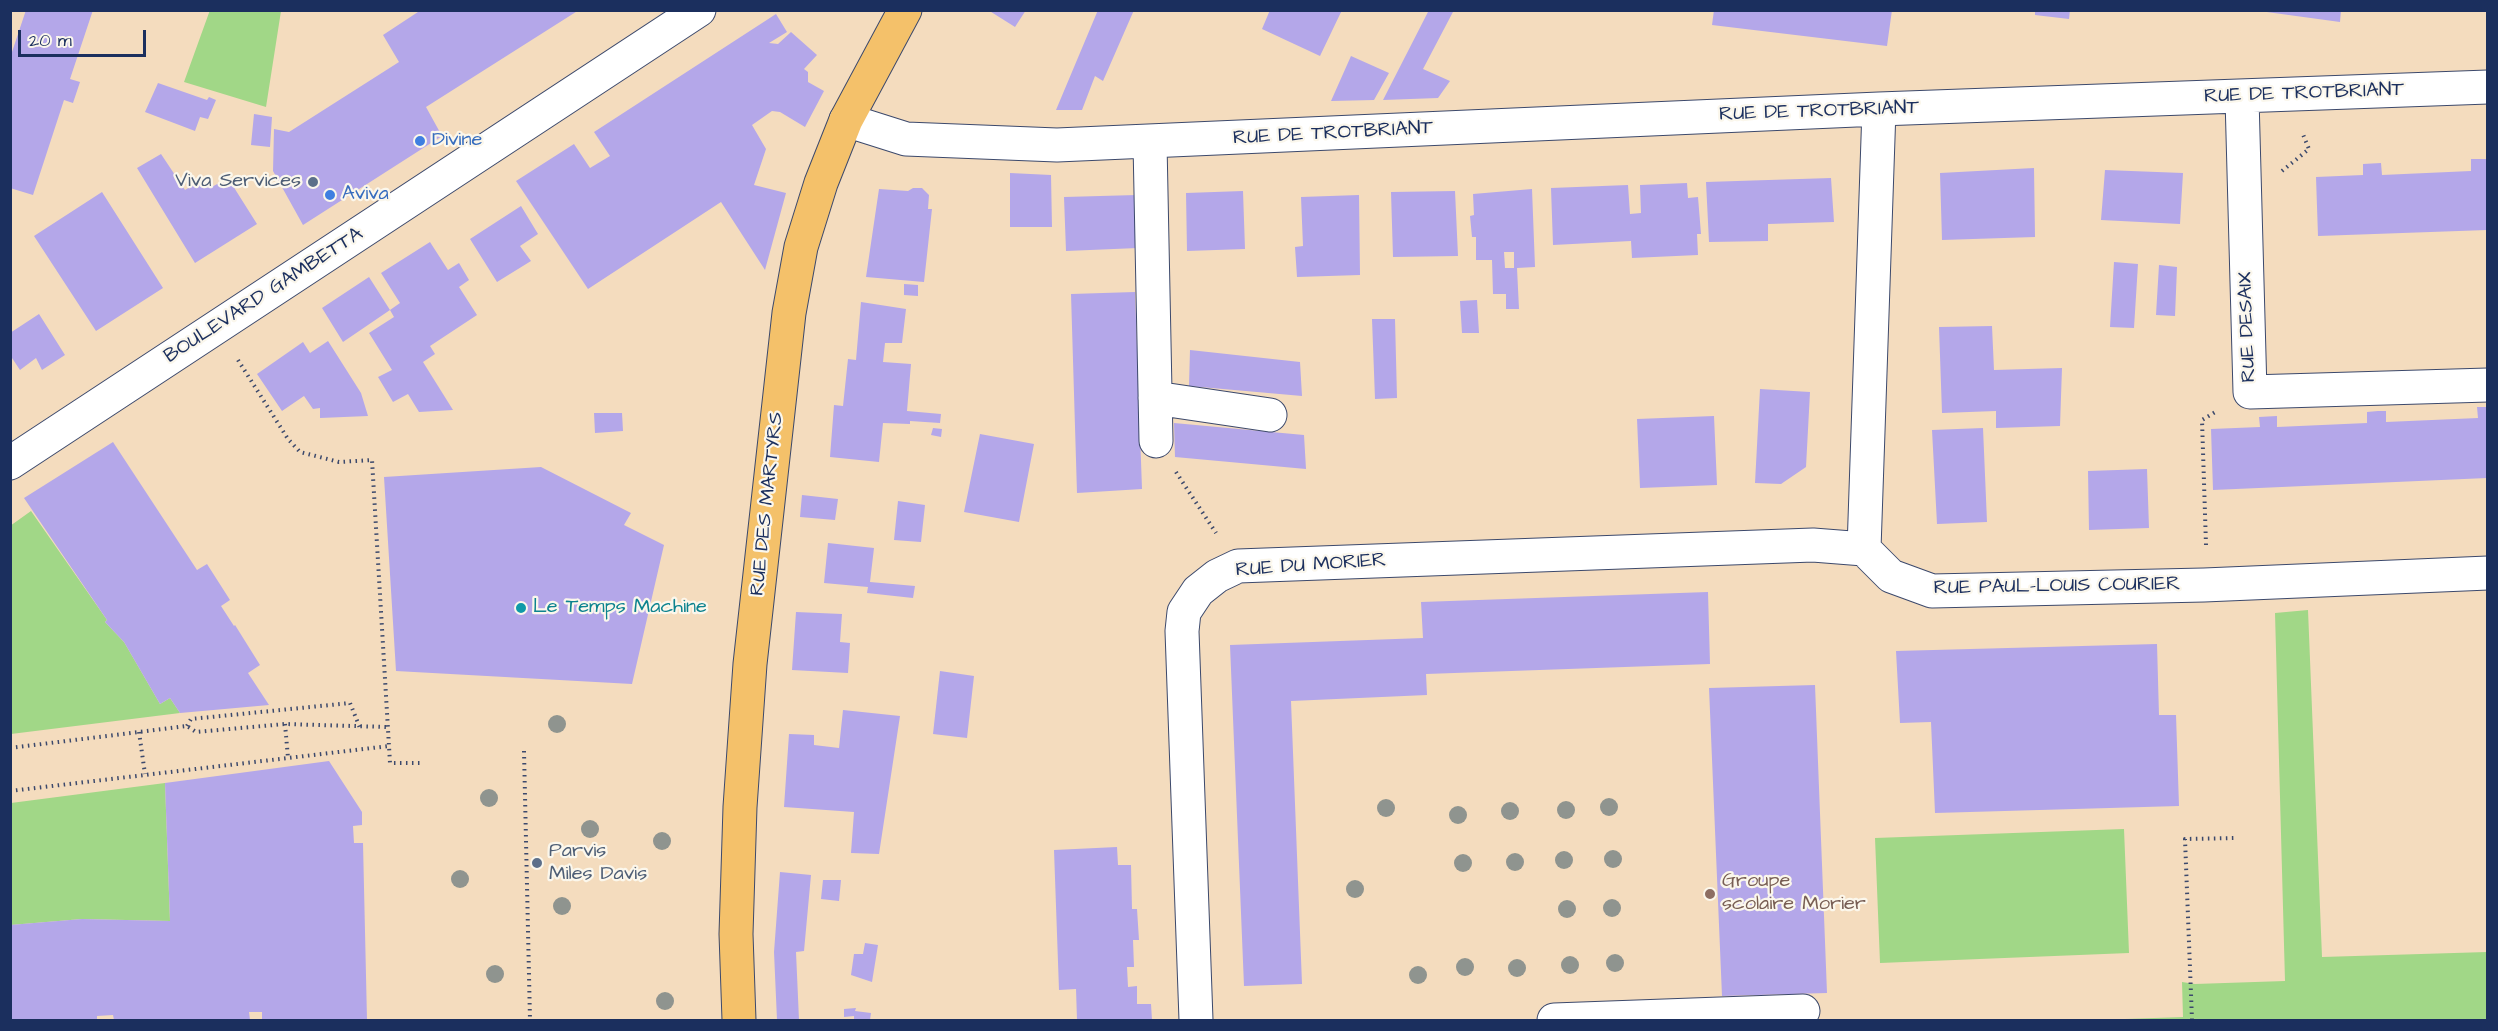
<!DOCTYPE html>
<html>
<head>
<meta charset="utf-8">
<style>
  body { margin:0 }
  #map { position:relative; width:2498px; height:1031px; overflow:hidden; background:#f4dcbe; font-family:"Architects Daughter",sans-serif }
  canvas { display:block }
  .frame { position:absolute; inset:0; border:12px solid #1b2f5e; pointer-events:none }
  .scale { position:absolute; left:18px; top:30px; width:128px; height:27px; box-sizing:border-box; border:3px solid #1b2f5e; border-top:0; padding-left:8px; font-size:18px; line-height:21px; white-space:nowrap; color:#1b2f5e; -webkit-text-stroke:4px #fbf7ec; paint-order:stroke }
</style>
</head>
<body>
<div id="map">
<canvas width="2498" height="1031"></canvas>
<div class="frame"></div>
<div class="scale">20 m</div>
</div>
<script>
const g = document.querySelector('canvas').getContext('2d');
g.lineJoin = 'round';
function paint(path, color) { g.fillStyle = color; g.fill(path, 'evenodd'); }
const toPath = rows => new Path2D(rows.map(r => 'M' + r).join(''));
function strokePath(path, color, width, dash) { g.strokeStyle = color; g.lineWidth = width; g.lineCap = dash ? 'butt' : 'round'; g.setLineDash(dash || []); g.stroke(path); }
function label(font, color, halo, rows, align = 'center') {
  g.font = font + ' "Architects Daughter",sans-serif'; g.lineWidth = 4.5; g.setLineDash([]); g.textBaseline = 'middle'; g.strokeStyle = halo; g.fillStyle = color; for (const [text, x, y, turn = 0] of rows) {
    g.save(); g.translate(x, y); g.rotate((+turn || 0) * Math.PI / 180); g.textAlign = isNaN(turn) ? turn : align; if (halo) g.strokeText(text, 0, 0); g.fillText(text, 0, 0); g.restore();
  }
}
paint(toPath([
  [210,10,281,11,266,107,184,82],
  [31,511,107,620,105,622,124,642,160,704,170,698,180,713,11,734,10,526],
  [2308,610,2322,957,2487,952,2487,1020,2096,1020,2183,1017,2182,982,2195,984,2285,981,2275,613],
  [165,783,170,921,82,919,11,925,11,803],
  [2124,829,2129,953,1880,963,1875,838]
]), '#a1d787');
paint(toPath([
  [26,10,93,10,70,79,80,82,73,103,64,100,33,195,10,188,10,58],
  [421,10,579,10,426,107,442,136,303,225,273,171,274,129,289,132,399,62,383,35],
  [988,10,1026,10,1015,27],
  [1098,10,1134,10,1103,81,1095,76,1082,110,1056,110],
  [1270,10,1342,10,1320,56,1262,29],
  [1429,10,1454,10,1423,69,1450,81,1438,98,1383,100],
  [1714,10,1892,10,1887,46,1712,25],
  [2035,10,2070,10,2069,19,2035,15],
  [2252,10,2341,10,2340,22],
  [776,14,787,32,769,43,778,44,791,32,817,55,804,69,808,72,808,82,824,91,805,127,780,112,772,111,752,125,766,149,754,185,786,193,765,270,721,202,588,289,516,181,574,144,590,168,610,156,594,132],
  [1351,56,1389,73,1374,100,1331,101],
  [158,83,207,100,209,97,216,100,208,119,200,117,195,131,145,112],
  [254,114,272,117,270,147,251,145],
  [161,154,185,190,205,178,210,188,228,178,257,224,195,263,137,168],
  [2471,159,2487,159,2487,230,2318,236,2316,177,2363,175,2363,164,2381,163,2382,175,2471,171],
  [2034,168,2035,237,1942,240,1940,173],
  [2105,170,2183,173,2180,224,2101,220],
  [1010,173,1051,175,1052,227,1010,227],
  [1831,178,1834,222,1768,224,1768,241,1709,242,1706,182],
  [1687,183,1688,198,1698,197,1701,234,1697,234,1698,255,1632,258,1631,241,1553,245,1551,188,1628,185,1630,214,1641,213,1640,185],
  [913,188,922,188,929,195,928,209,932,209,924,282,866,277,879,189,908,191],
  [1532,189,1535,267,1517,268,1519,309,1506,309,1506,294,1493,294,1492,260,1476,260,1476,237,1472,237,1470,216,1474,215,1473,194],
  [1504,252,1514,252,1514,268,1505,268],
  [1243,191,1245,249,1187,251,1186,193],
  [1455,191,1458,256,1393,257,1391,192],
  [102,192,163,288,96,331,34,236],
  [1137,195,1138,248,1066,251,1064,197],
  [1359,195,1360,275,1297,277,1295,247,1303,246,1301,197],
  [521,206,538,234,520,246,531,261,497,282,470,239],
  [430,242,448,270,459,263,469,280,459,287,477,315,430,346,435,354,423,362,453,410,419,412,408,394,393,402,378,377,392,370,369,333,394,317,390,310,400,303,381,273],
  [2114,262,2138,264,2134,328,2110,327],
  [2159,265,2177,267,2175,316,2156,315],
  [369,277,390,310,343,342,322,308],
  [904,284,918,285,918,296,904,295],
  [1135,292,1142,489,1077,493,1071,294],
  [1477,300,1479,333,1462,333,1460,301],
  [861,302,906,309,902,343,885,343,883,362,911,364,907,411,941,414,940,423,910,421,910,424,883,423,879,462,830,457,834,405,843,406,848,359,856,360],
  [39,314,65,355,42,370,36,358,20,370,10,355,10,333],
  [1372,319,1395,319,1397,398,1375,399],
  [1992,326,1994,370,2062,368,2060,426,1996,428,1996,411,1942,413,1939,327],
  [328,341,361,393,368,416,320,418,320,408,313,409,304,396,282,411,257,374,303,342,310,353],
  [1190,350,1300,362,1302,396,1189,386],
  [1760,389,1810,392,1806,467,1781,484,1755,483],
  [2477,407,2487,407,2487,478,2213,490,2211,429,2260,427,2259,417,2277,416,2277,427,2367,423,2367,412,2378,411,2386,411,2386,422,2478,418],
  [594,413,622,413,623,431,595,433],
  [1714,416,1717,485,1640,488,1637,419],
  [1174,423,1304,435,1306,469,1175,457],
  [933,428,942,429,941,437,931,435],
  [1983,428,1987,522,1937,524,1932,430],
  [980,434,1034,444,1019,522,964,512],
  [113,442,197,570,207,564,230,600,221,606,234,626,235,625,260,665,248,673,269,705,180,713,170,698,160,704,124,642,105,622,107,620,24,498],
  [541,467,631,513,624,525,664,545,632,684,396,671,384,477],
  [2147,469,2149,528,2089,530,2088,471],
  [802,495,838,499,835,520,800,517],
  [898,501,925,505,921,542,894,540],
  [828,543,874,548,870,582,915,586,913,598,867,593,868,587,824,583],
  [1708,592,1710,664,1426,674,1427,695,1291,701,1302,984,1244,986,1230,645,1423,638,1421,602],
  [796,612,842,614,840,642,850,643,848,673,792,670],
  [2157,644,2159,715,2176,715,2179,806,1935,813,1931,722,1900,723,1896,651],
  [940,671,974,676,967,738,933,734],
  [1815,685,1827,993,1722,996,1709,688],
  [843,710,900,716,879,854,851,853,854,812,784,807,789,734,814,735,814,745,839,748],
  [329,761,362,812,362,825,353,826,354,843,363,843,367,1020,262,1020,262,1012,249,1012,250,1020,114,1020,113,1015,97,1016,97,1020,10,1020,10,925,82,919,170,921,165,783],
  [1117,847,1118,865,1131,865,1132,909,1137,909,1139,940,1133,940,1134,967,1127,967,1128,987,1137,986,1137,1004,1151,1004,1152,1020,1077,1020,1076,989,1059,990,1054,850],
  [780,872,811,875,804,951,796,952,799,1020,777,1020,774,952],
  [823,880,841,880,839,901,821,899],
  [865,943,878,945,872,982,851,975,854,954,863,954],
  [856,1008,855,1011,871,1013,870,1020,854,1020,854,1016,844,1017,844,1009]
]), '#b4a7e9');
const minor = toPath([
  [2242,98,2250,392,2488,385],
  [1879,109,1864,549,1891,576,1932,591,2204,585,2488,573],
  [846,120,906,139,1057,145,1879,109,2488,87],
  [1150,143,1156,441],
  [1155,398,1270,415],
  [10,463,699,10],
  [1196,1020,1182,631,1184,612,1198,591,1217,576,1238,566,1813,545,1864,549],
  [1554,1020,1803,1011]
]);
const major = toPath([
  [739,1020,736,934,740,807,750,664,789,313,801,247,821,183,846,120,905,10]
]);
strokePath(minor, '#3c496c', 35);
strokePath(major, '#3c496c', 35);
strokePath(toPath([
  [2282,171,2309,149,2302,132],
  [238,360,288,439,300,452,339,462,372,460,390,763,423,763],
  [1176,472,1216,533],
  [2206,545,2202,420,2217,411],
  [285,724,288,758],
  [187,726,191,719,350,703,360,728],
  [139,732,145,774],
  [10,748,187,726,196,732,285,724,387,727],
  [524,751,530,1020],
  [10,791,389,746],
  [2192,1020,2185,839,2235,838]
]), '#3c496c', 4, [1.5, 4.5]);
strokePath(minor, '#fff', 33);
strokePath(major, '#f4c16a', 33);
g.fillStyle = '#8f948f';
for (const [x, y] of [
  [557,724],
  [489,798],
  [1609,807],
  [1386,808],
  [1566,810],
  [1510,811],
  [1458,815],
  [590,829],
  [662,841],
  [1613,859],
  [1564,860],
  [1515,862],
  [1463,863],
  [460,879],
  [1355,889],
  [562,906],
  [1612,908],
  [1567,909],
  [1615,963],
  [1570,965],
  [1465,967],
  [1517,968],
  [495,974],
  [1418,975],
  [665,1001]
]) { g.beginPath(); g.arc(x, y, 9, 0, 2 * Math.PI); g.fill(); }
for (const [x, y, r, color] of [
  [420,141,6,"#3f7fe0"],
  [313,182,6,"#5c6f8a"],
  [330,195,6,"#3f7fe0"],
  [521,608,6,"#0f9aa8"],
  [537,863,6,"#5c6f8a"],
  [1710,894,6,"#8d6e63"]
]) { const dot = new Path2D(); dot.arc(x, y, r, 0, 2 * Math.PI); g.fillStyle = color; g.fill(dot); strokePath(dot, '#fbf7ec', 2); }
label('20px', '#1b2f5e', '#fbf7ec', [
  ["RUE DE TROTBRIANT",2304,94,-2],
  ["RUE DE TROTBRIANT",1819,112,-2],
  ["RUE DE TROTBRIANT",1333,134,-3],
  ["BOULEVARD GAMBETTA",264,296,-33],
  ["RUE DESAIX",2248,327,-92],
  ["RUE DES MARTYRS",768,504,-84],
  ["RUE DU MORIER",1311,566,-4],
  ["RUE PAUL-LOUIS COURIER",2057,587,-1]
]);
label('20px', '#366cbe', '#fbf7ec', [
  ["Divine",432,141],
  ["Aviva",342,195]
], 'left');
label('20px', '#4e5e75', '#fbf7ec', [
  ["Viva Services",301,182],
  ["Parvis",549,852,"left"],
  ["Miles Davis",549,875,"left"]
], 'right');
label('20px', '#0d838f', '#fbf7ec', [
  ["Le Temps Machine",533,608]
], 'left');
label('20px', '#785e54', '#fbf7ec', [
  ["Groupe",1722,882],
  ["scolaire Morier",1722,905]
], 'left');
</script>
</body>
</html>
